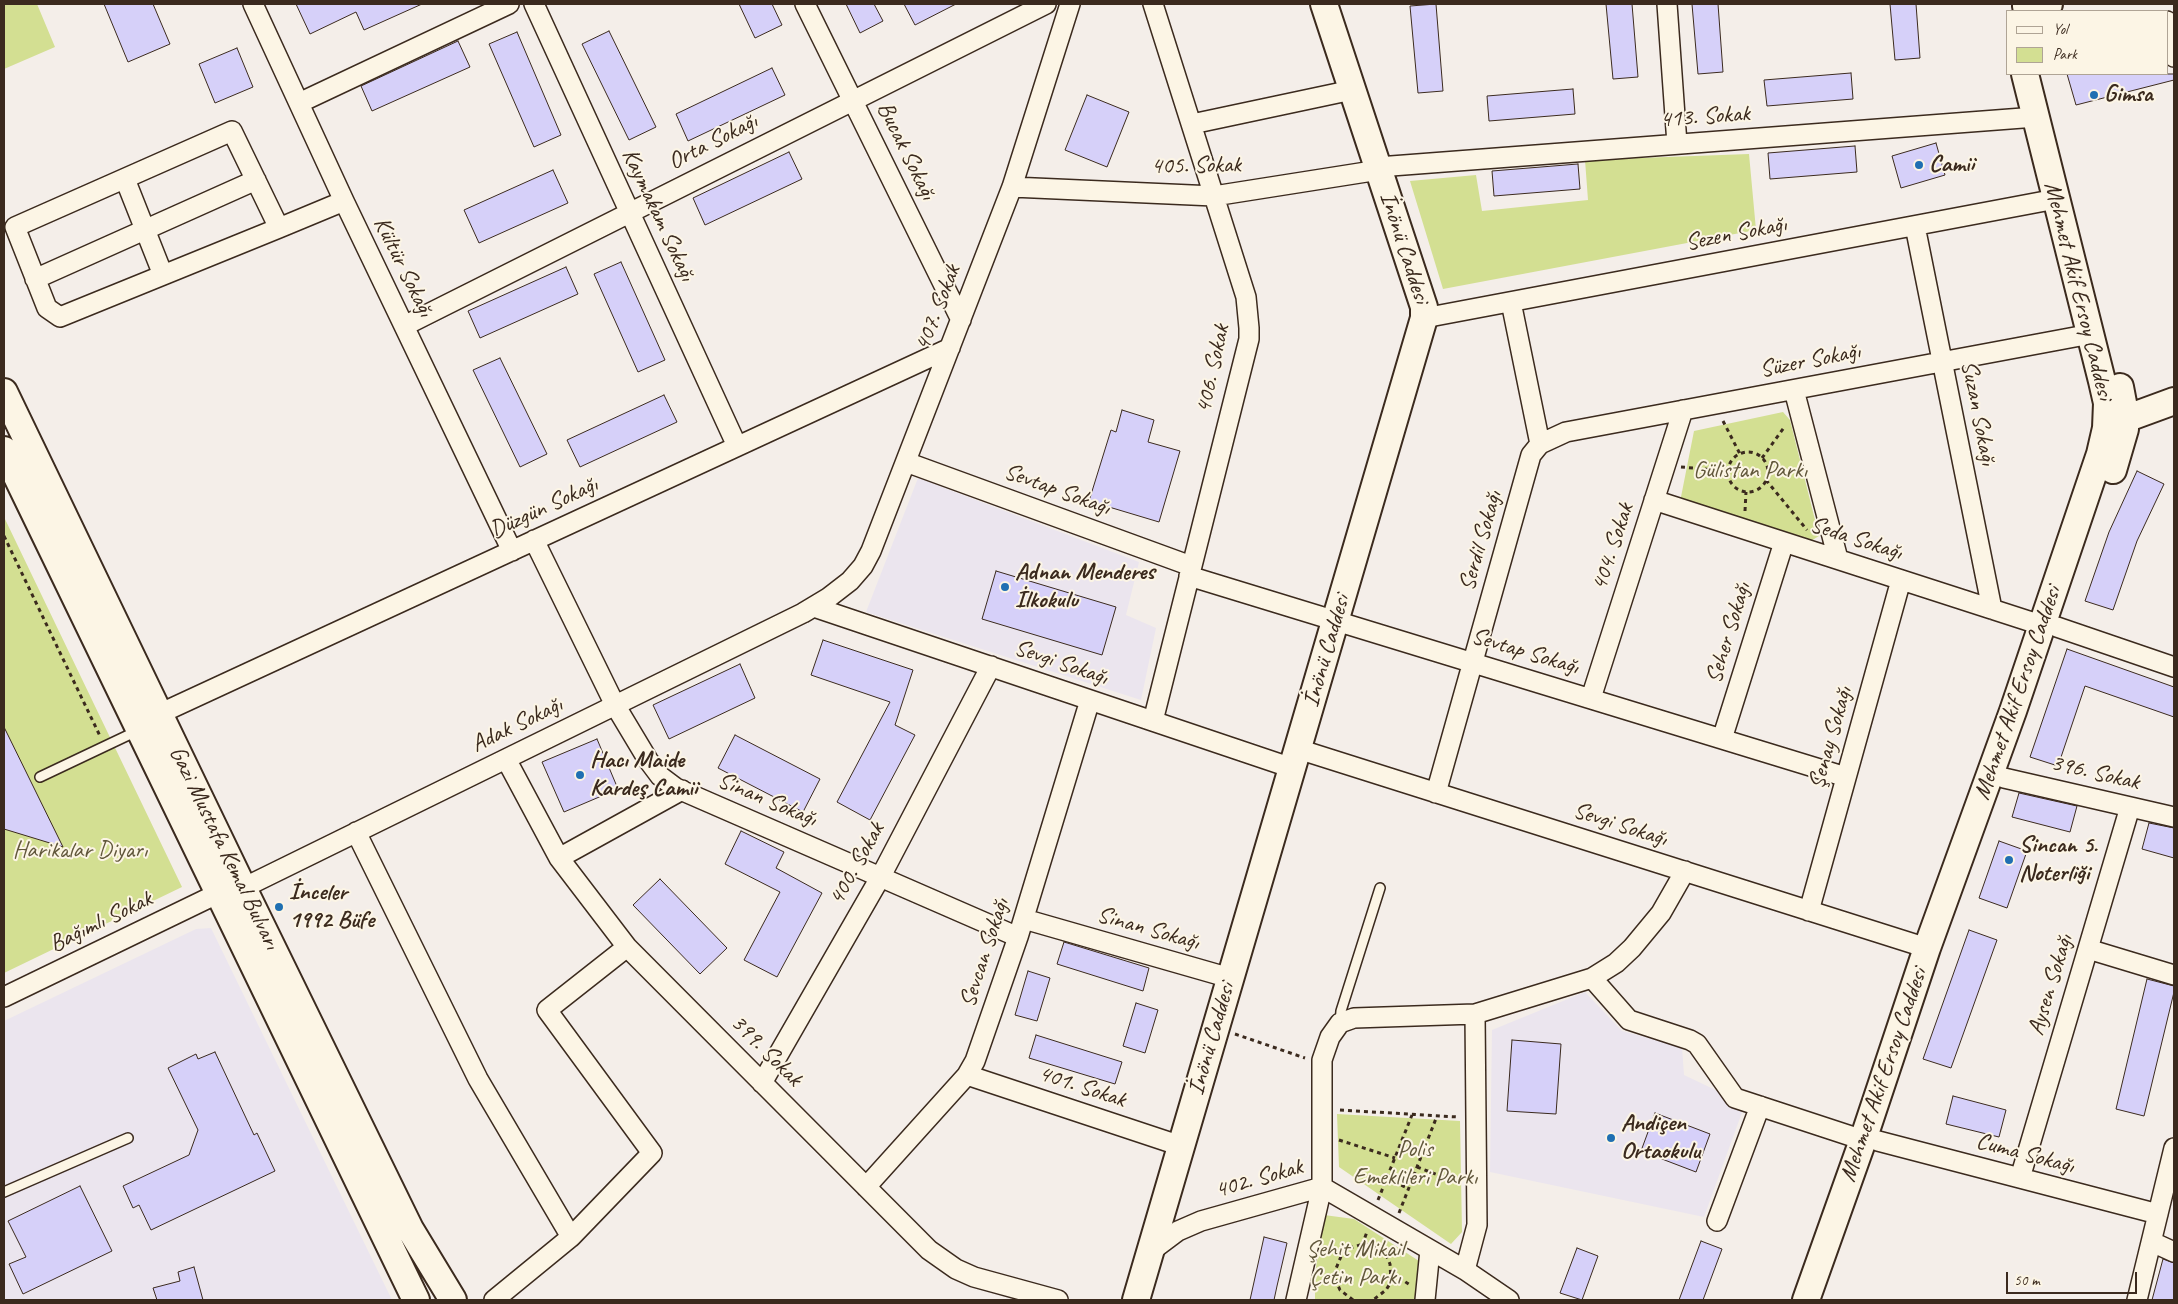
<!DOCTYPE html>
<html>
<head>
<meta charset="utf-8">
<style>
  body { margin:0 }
  #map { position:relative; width:2178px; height:1304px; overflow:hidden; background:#f4eee9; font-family:Caveat,sans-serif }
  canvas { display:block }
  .frame { position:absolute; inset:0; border:5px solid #3b2a1e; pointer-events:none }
  .legend { position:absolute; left:2006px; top:10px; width:162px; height:65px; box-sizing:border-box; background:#fcf5e5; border:1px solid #afa495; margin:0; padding:6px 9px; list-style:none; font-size:15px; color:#3b2a1e }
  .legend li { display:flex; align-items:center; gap:10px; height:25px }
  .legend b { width:25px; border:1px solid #afa495 }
  .scale { position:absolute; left:2006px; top:1272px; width:131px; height:22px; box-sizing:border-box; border:2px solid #3b2a1e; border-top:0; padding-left:6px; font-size:15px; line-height:18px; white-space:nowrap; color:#3b2a1e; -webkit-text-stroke:4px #fcf5e5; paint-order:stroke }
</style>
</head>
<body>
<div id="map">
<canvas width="2178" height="1304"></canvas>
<div class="frame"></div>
<ul class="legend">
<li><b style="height:6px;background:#fcf5e5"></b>Yol</li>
<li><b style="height:14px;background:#d3df92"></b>Park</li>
</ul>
<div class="scale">50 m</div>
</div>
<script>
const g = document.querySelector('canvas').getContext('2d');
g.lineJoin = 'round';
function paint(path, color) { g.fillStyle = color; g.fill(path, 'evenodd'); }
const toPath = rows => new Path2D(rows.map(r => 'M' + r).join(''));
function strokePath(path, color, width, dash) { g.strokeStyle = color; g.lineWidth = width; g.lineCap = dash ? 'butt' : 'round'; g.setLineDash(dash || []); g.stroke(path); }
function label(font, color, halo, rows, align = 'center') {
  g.font = font + ' Caveat,sans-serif'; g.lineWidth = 4; g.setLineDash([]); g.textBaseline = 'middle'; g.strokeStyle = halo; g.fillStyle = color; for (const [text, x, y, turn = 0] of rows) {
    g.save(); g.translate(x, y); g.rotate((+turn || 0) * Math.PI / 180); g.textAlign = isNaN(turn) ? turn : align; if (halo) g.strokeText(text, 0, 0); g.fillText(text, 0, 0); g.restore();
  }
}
paint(toPath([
  [918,478,1139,562,1126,615,1156,628,1141,700,866,612],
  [211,928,392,1300,4,1300,4,1021,196,929],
  [1585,992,1622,1031,1682,1047,1684,1075,1745,1104,1704,1217,1490,1172,1492,1030]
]), '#ebe5ee');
paint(toPath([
  [4,4,37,4,55,47,4,69],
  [1749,154,1756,230,1443,289,1410,181,1476,175,1482,211,1588,200,1585,160],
  [1783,412,1790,420,1819,536,1809,542,1680,502,1694,431],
  [4,517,182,887,4,973],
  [1337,1114,1460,1121,1462,1232,1451,1244,1339,1167],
  [1324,1215,1354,1219,1419,1261,1416,1300,1315,1300,1315,1274]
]), '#d3df92');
const building = toPath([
  [104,4,153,4,170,44,128,62,104,4],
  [296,4,422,4,364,30,356,12,310,34,296,4],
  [739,4,772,4,782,25,755,38,739,4],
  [846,4,874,4,883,21,860,33,846,4],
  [904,4,956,4,915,25,904,4],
  [1436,4,1443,91,1418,93,1410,6,1436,4],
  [1606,4,1632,4,1638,77,1613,79,1606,4],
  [1692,4,1718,4,1723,72,1698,74,1692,4],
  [1890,4,1916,4,1920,58,1895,60,1890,4],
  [609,31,656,127,629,140,582,44,609,31],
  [517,32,561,135,534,147,489,44,517,32],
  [458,41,470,67,372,111,361,86,458,41],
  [237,48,253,87,215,103,199,64,237,48],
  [772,68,785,95,688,141,676,114,772,68],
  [1851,73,1853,99,1767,106,1764,80,1851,73],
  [2067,74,2174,74,2174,80,2076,105,2067,74],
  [1573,89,1575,114,1489,121,1487,96,1573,89],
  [1087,95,1129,112,1107,167,1065,150,1087,95],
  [1936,143,1945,175,1901,188,1892,156,1936,143],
  [1855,146,1857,172,1770,179,1768,153,1855,146],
  [789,152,802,179,705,225,693,198,789,152],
  [1578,164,1580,189,1494,196,1492,171,1578,164],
  [553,170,568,203,479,243,464,210,553,170],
  [621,262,665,360,638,372,594,274,621,262],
  [566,267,578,294,480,338,468,311,566,267],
  [500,358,547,454,520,467,473,370,500,358],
  [664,395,677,422,580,467,567,440,664,395],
  [1122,410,1154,420,1148,442,1180,451,1159,522,1089,501,1111,430,1116,432,1122,410],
  [2137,471,2164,484,2137,541,2113,610,2085,601,2109,532,2137,471],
  [996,571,1116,607,1102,655,982,619,996,571],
  [823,640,913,670,895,725,915,735,870,820,837,802,890,702,811,675,823,640],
  [2067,649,2174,687,2174,717,2085,686,2058,766,2030,757,2067,649],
  [740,664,755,698,669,739,653,705,740,664],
  [4,727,63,847,4,829,4,727],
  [735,735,820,779,803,812,718,768,735,735],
  [597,739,618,789,564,812,542,762,597,739],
  [2019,793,2077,806,2070,832,2012,817,2019,793],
  [2149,823,2174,828,2174,858,2142,849,2149,823],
  [741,831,784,852,776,868,822,893,777,977,744,960,780,892,725,864,741,831],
  [1999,841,2027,851,2007,908,1979,898,1999,841],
  [660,879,727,948,700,974,633,905,660,879],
  [1969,930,1997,940,1951,1068,1923,1059,1969,930],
  [1064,942,1149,968,1143,991,1057,964,1064,942],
  [1028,971,1050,978,1037,1021,1015,1015,1028,971],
  [2147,979,2174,986,2174,992,2144,1116,2116,1109,2147,979],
  [1136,1003,1158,1010,1145,1053,1123,1046,1136,1003],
  [1036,1035,1122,1062,1115,1084,1029,1058,1036,1035],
  [1512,1040,1561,1044,1556,1114,1507,1111,1512,1040],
  [215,1052,254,1135,257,1133,275,1171,151,1230,139,1205,133,1208,123,1186,189,1155,198,1130,168,1068,196,1054,198,1059,215,1052],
  [1953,1096,2006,1110,1999,1137,1946,1124,1953,1096],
  [1655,1113,1710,1134,1696,1172,1641,1151,1655,1113],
  [80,1186,112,1251,23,1294,9,1264,26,1257,8,1221,80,1186],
  [1264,1237,1287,1243,1277,1286,1274,1300,1250,1300,1264,1237],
  [1701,1241,1722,1249,1703,1300,1679,1300,1701,1241],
  [1577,1248,1598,1256,1582,1300,1560,1293,1577,1248],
  [2163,1259,2174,1263,2174,1300,2152,1300,2163,1259],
  [194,1267,203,1300,157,1300,153,1288,180,1281,178,1272,194,1267]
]);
paint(building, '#d6d0f9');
strokePath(building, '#3b2a1e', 1);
const lane = toPath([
  [40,777,137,731],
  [1340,1023,1341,1011,1380,888],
  [4,1192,128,1138]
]);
const street = toPath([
  [253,4,344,201,512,551],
  [534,4,737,446],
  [805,4,961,320],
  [1153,4,1246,297,1249,328,1249,339,1153,721],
  [1667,4,1677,144],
  [2167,21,2174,57],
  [299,103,509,4],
  [1192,124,1352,90],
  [1378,167,2036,117],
  [125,179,163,275],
  [1012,187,1214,196,1379,170],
  [1915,226,1992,609],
  [279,228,232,131,15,227,47,308,60,317,279,228,344,201],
  [35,279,256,180],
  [1424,318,2056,199],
  [404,326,1046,4],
  [1794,390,1838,559],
  [1540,444,1566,432,2091,334],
  [906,462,1191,566],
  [1654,500,2041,625],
  [534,540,615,705,648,760,660,776,676,788,1018,937],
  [1189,576,1846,777],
  [814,607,1292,768],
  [2057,627,2174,667],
  [1591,698,1683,410],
  [159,714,950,348],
  [1722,739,1784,542],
  [1298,749,1927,948],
  [506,759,559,858,627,947,929,1250,956,1269,974,1277,1058,1300],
  [2004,778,2174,817],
  [1436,793,1531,455,1540,444,1511,302],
  [356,832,478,1079,571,1237,494,1300],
  [559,858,682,790],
  [243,888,803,613,828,598,850,581,863,566,871,551,1012,187,1070,4],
  [1809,911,1901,580],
  [1024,919,1230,978],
  [2088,949,2174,975],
  [1592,978,1629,1020,1690,1040,1697,1044,1735,1098,1863,1140],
  [4,997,219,893],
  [967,1075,1181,1146],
  [762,1083,881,876,991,666],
  [1878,1141,2158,1214],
  [2020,1178,2130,807],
  [866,1187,967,1075,975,1061,1018,937,1090,700],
  [1717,1221,1760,1106],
  [571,1237,652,1153,547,1010,627,947],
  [2152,1242,2174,1252],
  [1150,1252,1178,1231,1201,1221,1322,1187,1465,1270,1509,1300],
  [1465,1270,1477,1225,1475,1014],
  [1296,1300,1322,1187,1322,1060,1330,1037,1340,1023,1354,1018,1475,1014,1592,978,1616,963,1632,948,1661,913,1685,871],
  [1425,1300,1430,1250],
  [2137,1300,2174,1148]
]);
const secondary = toPath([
  [2026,6,2049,4],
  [4,392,243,888,410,1229,453,1300],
  [2108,420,2125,419,2174,401],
  [4,450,416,1300],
  [2113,470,2125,429,2124,408,2120,387],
  [1136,1300,1424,318,1424,307,1324,4],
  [1806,1300,1863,1140,1927,948,2013,711,2100,454,2106,428,2107,403,2102,381,2025,74]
]);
strokePath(lane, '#3b2a1e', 12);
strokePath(street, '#3b2a1e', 22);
strokePath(secondary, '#3b2a1e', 30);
strokePath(toPath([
  [1723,421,1740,454],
  '1728 472a20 20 0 1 1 40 0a20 20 0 1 1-40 0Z',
  [1762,458,1785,426],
  [1681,467,1728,471],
  [1766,480,1807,530],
  [1745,511,1746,492],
  [4,536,100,736],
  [1235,1034,1305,1058],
  [1340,1110,1458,1117],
  [1339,1140,1395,1158],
  [1417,1167,1459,1183],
  [1387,1178,1409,1189],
  [1378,1200,1412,1115],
  [1399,1213,1437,1116],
  [1362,1245,1367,1232],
  [1392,1273,1410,1285],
  [1353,1300,1340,1290,1336,1281,1335,1271,1342,1254,1350,1248,1360,1245,1370,1245,1379,1249,1386,1255,1390,1264,1391,1282,1386,1290,1373,1300]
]), '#3b2a1e', 3, [4, 4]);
strokePath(lane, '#fcf5e5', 9);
strokePath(street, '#fcf5e5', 19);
strokePath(secondary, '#fcf5e5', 26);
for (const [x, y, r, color] of [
  [2094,95,5,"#1f6fb2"],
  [1919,165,5,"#1f6fb2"],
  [1005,587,5,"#1f6fb2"],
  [580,775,5,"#1f6fb2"],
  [2009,860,5,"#1f6fb2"],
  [279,907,5,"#1f6fb2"],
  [1611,1138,5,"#1f6fb2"]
]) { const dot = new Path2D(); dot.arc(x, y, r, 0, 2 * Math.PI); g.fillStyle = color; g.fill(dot); strokePath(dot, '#fcf5e5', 2); }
label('bold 24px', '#3b2a1e', '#fcf5e5', [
  ["Gimsa",2104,95],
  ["Camii",1929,165],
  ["Adnan Menderes",1015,573],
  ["İlkokulu",1015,601],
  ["Hacı Maide",590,761],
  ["Kardeş Camii",590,789],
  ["Sincan 5.",2019,846],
  ["Noterliği",2019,874],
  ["İnceler",289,893],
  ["1992 Büfe",289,921],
  ["Andiçen",1621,1124],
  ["Ortaokulu",1621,1152]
], 'left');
label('24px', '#3b2a1e', '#fcf5e5', [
  ["413. Sokak",1705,117,-4],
  ["Orta Sokağı",713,142,-27],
  ["Bucak Sokağı",906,151,64],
  ["405. Sokak",1196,166,-1],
  ["Kaymakam Sokağı",658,215,65],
  ["Sezen Sokağı",1736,234,-11],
  ["İnönü Caddesi",1404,248,72],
  ["Kültür Sokağı",403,267,64],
  ["Mehmet Akif Ersoy Caddesi",2078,291,76],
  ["407. Sokak",938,308,-69],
  ["Süzer Sokağı",1810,361,-11],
  ["406. Sokak",1213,369,-78],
  ["Suzan Sokağı",1978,413,79],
  ["Sevtap Sokağı",1057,490,20],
  ["Düzgün Sokağı",544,508,-25],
  ["Seda Sokağı",1856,539,18],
  ["Serdil Sokağı",1481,541,-74],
  ["404. Sokak",1613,547,-72],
  ["Seher Sokağı",1729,633,-73],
  ["İnönü Caddesi",1327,651,-74],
  ["Sevtap Sokağı",1525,652,17],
  ["Sevgi Sokağı",1061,663,19],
  ["Mehmet Akif Ersoy Caddesi",2018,693,-71],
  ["Adak Sokağı",517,725,-26],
  ["Şenay Sokağı",1831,738,-74],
  ["396. Sokak",2095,773,13],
  ["Sinan Sokağı",767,800,23],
  ["Sevgi Sokağı",1620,825,18],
  ["Gazi Mustafa Kemal Bulvarı",224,848,64],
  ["400. Sokak",857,864,-61],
  ["Bağımlı Sokak",101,922,-26],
  ["Sinan Sokağı",1148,929,16],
  ["Sevcan Sokağı",985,953,-72],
  ["Aysen Sokağı",2051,985,-73],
  ["İnönü Caddesi",1212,1039,-74],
  ["399. Sokak",766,1051,45],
  ["Mehmet Akif Ersoy Caddesi",1884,1075,-71],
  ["401. Sokak",1082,1087,18],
  ["Cuma Sokağı",2025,1154,15],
  ["402. Sokak",1259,1179,-16]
]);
label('24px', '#61573b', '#fcf5e5', [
  ["Gülistan Parkı",1750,471],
  ["Harikalar Diyarı",80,851],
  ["Polis",1415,1150],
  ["Emeklileri Parkı",1415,1178],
  ["Şehit Mikail",1355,1250],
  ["Çetin Parkı",1355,1278]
]);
</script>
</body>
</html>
